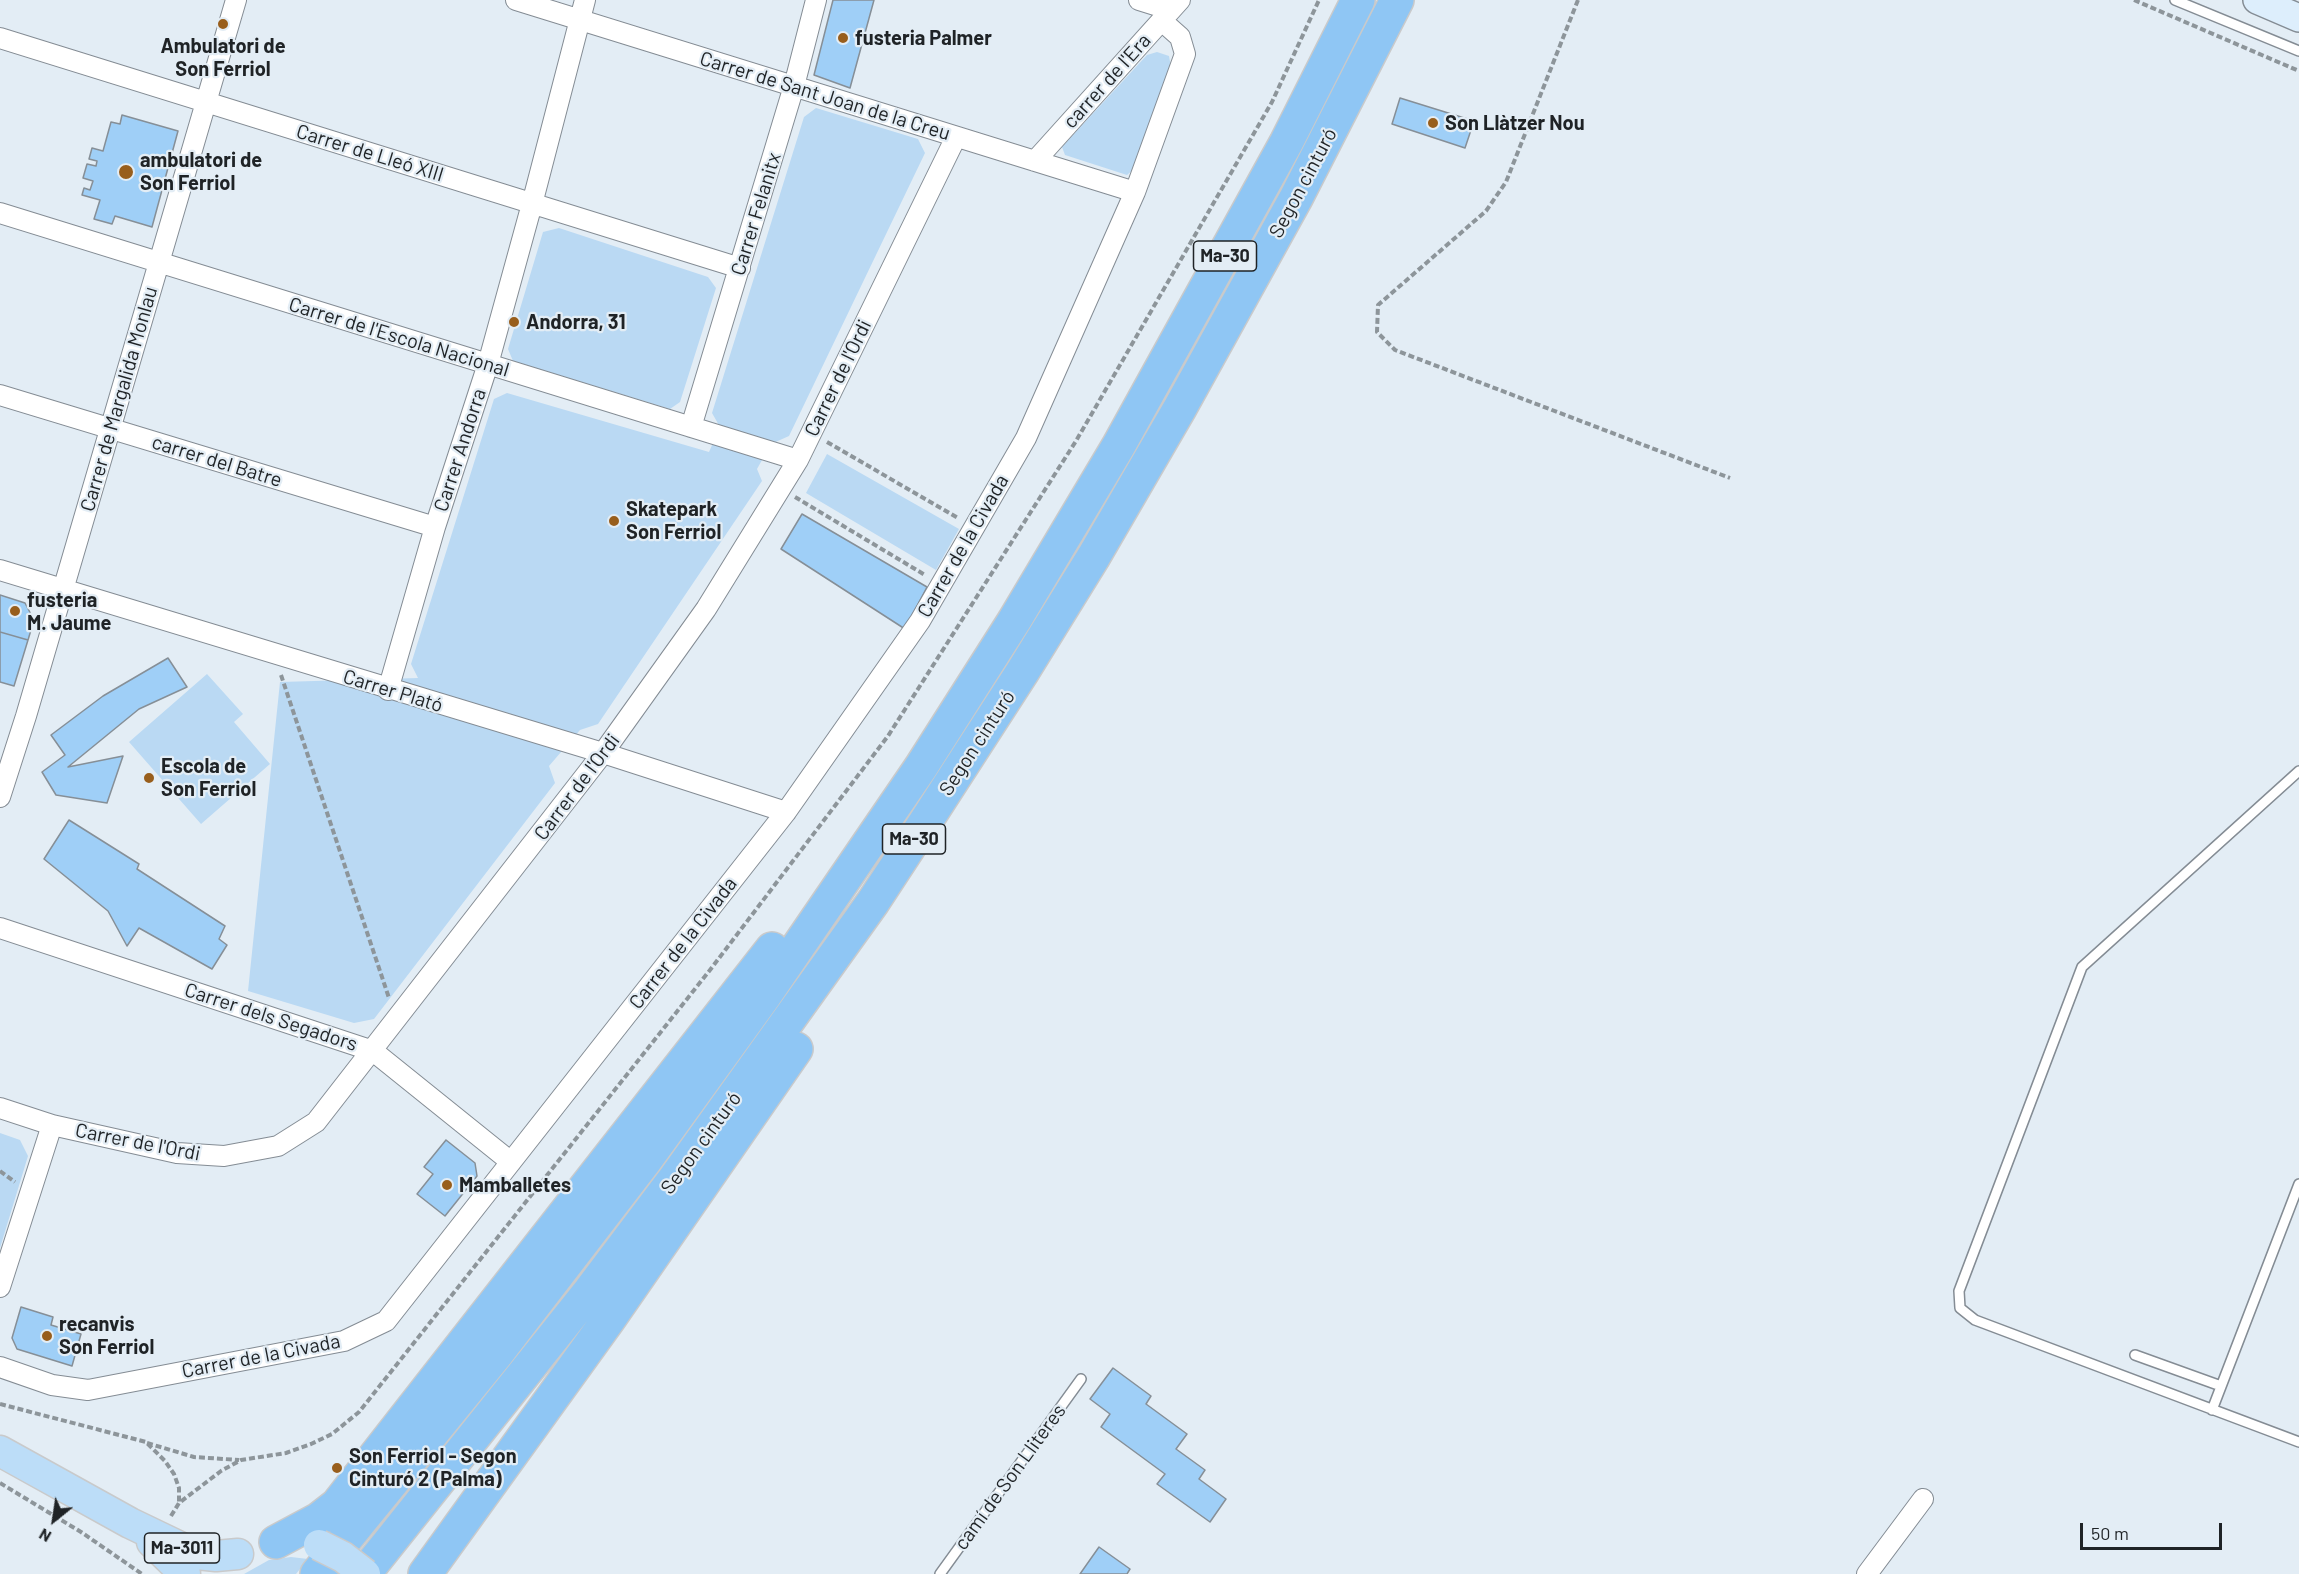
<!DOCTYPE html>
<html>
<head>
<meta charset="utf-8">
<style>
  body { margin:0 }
  #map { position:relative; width:2299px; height:1574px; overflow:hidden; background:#e3edf5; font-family:Barlow,sans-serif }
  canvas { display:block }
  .north { position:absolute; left:24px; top:1490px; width:60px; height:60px; -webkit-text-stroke:4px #e3edf5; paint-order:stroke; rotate:210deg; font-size:16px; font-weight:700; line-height:24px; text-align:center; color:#1f2326 }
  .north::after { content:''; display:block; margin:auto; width:21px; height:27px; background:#1f2326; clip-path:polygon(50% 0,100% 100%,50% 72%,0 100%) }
  .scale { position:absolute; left:2080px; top:1523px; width:142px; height:27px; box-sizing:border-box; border:3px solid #1f2326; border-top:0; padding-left:8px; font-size:18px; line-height:21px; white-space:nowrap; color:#1f2326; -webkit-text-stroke:4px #e3edf5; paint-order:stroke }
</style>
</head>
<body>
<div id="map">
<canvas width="2299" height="1574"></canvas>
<div class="north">N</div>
<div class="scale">50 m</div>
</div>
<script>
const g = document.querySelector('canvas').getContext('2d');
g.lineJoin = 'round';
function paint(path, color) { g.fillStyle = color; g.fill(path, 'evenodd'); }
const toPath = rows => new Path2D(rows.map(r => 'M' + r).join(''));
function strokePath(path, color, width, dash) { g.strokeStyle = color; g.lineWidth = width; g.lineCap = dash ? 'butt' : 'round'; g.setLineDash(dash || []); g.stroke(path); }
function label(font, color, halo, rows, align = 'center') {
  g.font = font + ' Barlow,sans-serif'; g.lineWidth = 4.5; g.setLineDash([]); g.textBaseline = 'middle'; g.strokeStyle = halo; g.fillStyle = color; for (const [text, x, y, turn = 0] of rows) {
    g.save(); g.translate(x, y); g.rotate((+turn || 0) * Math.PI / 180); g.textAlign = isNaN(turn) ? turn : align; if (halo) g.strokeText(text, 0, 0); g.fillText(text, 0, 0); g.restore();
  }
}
paint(toPath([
  [1157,52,1169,56,1171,67,1135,168,1127,175,1065,155,1062,147,1147,55],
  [816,108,918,139,925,153,789,436,771,444,757,469,762,481,598,724,580,730,549,766,555,783,374,1019,354,1023,248,991,280,682,418,678,411,664,494,399,507,393,709,452,720,427,712,413,804,117],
  [559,228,708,277,716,288,680,402,670,409,513,361,508,349,543,232],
  [827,454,959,529,936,570,806,493],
  [207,674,243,714,234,722,270,764,201,824,129,742],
  [0,1133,20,1140,28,1156,0,1248],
  [291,1557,308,1559,296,1574,244,1574,269,1560]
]), '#bad9f3');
const building = toPath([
  [833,0,874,0,850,88,814,75,833,0],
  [1400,98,1474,121,1465,148,1392,124,1400,98],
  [122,115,178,131,152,227,115,216,112,224,94,219,100,200,82,195,84,188,90,190,93,181,83,178,87,164,96,166,97,161,89,159,92,148,103,151,111,122,120,124,122,115],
  [802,514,927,587,905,629,781,549,802,514],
  [0,595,25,603,34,620,28,640,0,632,0,595],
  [0,632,28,640,14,686,0,682,0,632],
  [168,658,187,687,139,709,68,767,123,756,107,803,56,795,42,772,65,755,51,735,103,696,168,658],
  [69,820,139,864,137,869,225,926,219,939,227,945,212,969,139,928,127,946,108,911,44,859,69,820],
  [446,1140,475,1163,477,1176,445,1216,417,1194,433,1174,424,1167,446,1140],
  [21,1307,53,1317,51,1325,81,1334,72,1366,17,1349,12,1338,21,1307],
  [1113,1368,1151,1396,1146,1404,1187,1434,1176,1449,1205,1470,1199,1479,1226,1499,1210,1522,1157,1484,1165,1474,1101,1427,1110,1414,1090,1399,1113,1368],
  [1099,1547,1130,1569,1127,1574,1080,1574,1099,1547]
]);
paint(building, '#9fcff7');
strokePath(building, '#868f97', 1.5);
const lane = toPath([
  [2175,0,2299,51],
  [2299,771,2082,967,1959,1291,1960,1308,1975,1320,2299,1442],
  [2135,1355,2221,1386],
  [2212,1410,2299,1184],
  [940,1574,1081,1379]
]);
const street = toPath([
  [516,0,1135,192],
  [1139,0,1171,10],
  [0,38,740,268],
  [1035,161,1180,0],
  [0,213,798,460],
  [0,395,435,527],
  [691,427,794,86,816,0],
  [0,570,603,753,786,812],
  [388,690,435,527,488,364,532,204,585,0],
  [0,797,26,716,236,0],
  [0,928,373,1051,511,1162],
  [0,1108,52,1125,177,1153,224,1156,278,1146,316,1122,603,753,706,609,798,460,956,137],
  [0,1287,52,1125],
  [0,1367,52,1385,88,1390,344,1341,386,1321,786,812,920,621,1026,438,1135,192,1185,54,1180,37,1162,21],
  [1867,1574,1923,1499]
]);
const secondary = toPath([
  [2257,0,2299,18]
]);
const primary = toPath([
  [0,1451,130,1523,182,1548,197,1554,216,1556,238,1554],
  [152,1542,185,1574]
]);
const highway = toPath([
  [276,1542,319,1519,337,1505,772,949],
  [317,1574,498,1352,644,1162,765,995,921,767,1014,621,1119,445,1286,143,1358,0],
  [364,1574,590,1291,673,1181,873,902,930,815,1023,671,1094,556,1180,408,1296,198,1397,0],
  [425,1574,609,1319,796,1049]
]);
strokePath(lane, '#848c94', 12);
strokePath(street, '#848c94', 22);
strokePath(secondary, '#848c94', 30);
strokePath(primary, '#c9cacb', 33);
strokePath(highway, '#c9cacb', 36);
strokePath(toPath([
  [1578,0,1506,182,1486,211,1378,305,1377,332,1395,350,1730,478],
  [2134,0,2299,71],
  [827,442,958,518],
  [795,497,925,575],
  [281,675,389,998],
  [0,1171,15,1182],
  [0,1404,146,1442,165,1461,174,1474,179,1488,179,1502],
  [147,1443,194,1457,239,1460],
  [0,1483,81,1532,142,1574],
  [171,1516,179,1503,221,1471,241,1460,286,1453,311,1444,332,1434,359,1412,710,970,888,736,1076,441,1272,102,1319,0]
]), '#8d959a', 4, [6, 3]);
strokePath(lane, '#fff', 9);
strokePath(street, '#fff', 20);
strokePath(secondary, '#ddeefc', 27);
strokePath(primary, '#bcddf8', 30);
strokePath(highway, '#8fc6f4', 33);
const primaryBridge = toPath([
  [319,1545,343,1557,365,1574]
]);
strokePath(primaryBridge, '#c9cacb', 33, []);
strokePath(primaryBridge, '#bcddf8', 30);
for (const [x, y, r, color] of [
  [223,24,6,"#985e1c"],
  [843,38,6,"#985e1c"],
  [1433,123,6,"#985e1c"],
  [126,172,8,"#985e1c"],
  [514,322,6,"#985e1c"],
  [614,521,6,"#985e1c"],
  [15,611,6,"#985e1c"],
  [149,778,6,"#985e1c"],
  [447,1185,6,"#985e1c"],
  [47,1336,6,"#985e1c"],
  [337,1468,6,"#985e1c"]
]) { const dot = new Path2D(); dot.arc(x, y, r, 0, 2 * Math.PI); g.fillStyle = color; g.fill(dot); strokePath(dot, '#e3edf5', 2); }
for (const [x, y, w] of [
  [1225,256,63],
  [914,839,63],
  [182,1548,75]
]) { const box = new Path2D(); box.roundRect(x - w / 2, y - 15, w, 30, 4.5); g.fillStyle = '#e3edf5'; g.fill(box); strokePath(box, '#1f2326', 1.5); }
label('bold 18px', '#1f2326', null, [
  ["Ma-30",1225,256],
  ["Ma-30",914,839],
  ["Ma-3011",182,1548]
]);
label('bold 20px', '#1f2326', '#e3edf5', [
  ["fusteria Palmer",855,38],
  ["Ambulatori de",223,46,"center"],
  ["Son Ferriol",223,69,"center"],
  ["Son Llàtzer Nou",1445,123],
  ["ambulatori de",140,160],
  ["Son Ferriol",140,183],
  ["Andorra, 31",526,322],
  ["Skatepark",626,509],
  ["Son Ferriol",626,532],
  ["fusteria",27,600],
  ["M. Jaume",27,623],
  ["Escola de",161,766],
  ["Son Ferriol",161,789],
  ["Mamballetes",459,1185],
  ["recanvis",59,1324],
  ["Son Ferriol",59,1347],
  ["Son Ferriol - Segon",349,1456],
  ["Cinturó 2 (Palma)",349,1479]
], 'left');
label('20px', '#1f2326', '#e3edf5', [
  ["carrer de l'Era",1107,81,-48],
  ["Carrer de Sant Joan de la Creu",825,96,17],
  ["Carrer de Lleó XIII",370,153,17],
  ["Segon cinturó",1303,183,-62],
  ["Carrer Felanitx",756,214,-73],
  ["Carrer de l'Escola Nacional",399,337,17],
  ["Carrer de l'Ordi",838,378,-64],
  ["Carrer de Margalida Monlau",119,399,-74],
  ["Carrer Andorra",460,450,-72],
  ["carrer del Batre",217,461,17],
  ["Carrer de la Civada",963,546,-60],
  ["Carrer Plató",393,691,17],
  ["Segon cinturó",977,743,-57],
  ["Carrer de l'Ordi",577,787,-53],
  ["Carrer de la Civada",683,943,-52],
  ["Carrer dels Segadors",271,1017,18],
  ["Carrer de l'Ordi",138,1142,11],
  ["Segon cinturó",701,1143,-54],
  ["Carrer de la Civada",261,1356,-11],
  ["camí de Son Lliteres",1010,1477,-54]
]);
</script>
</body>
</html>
